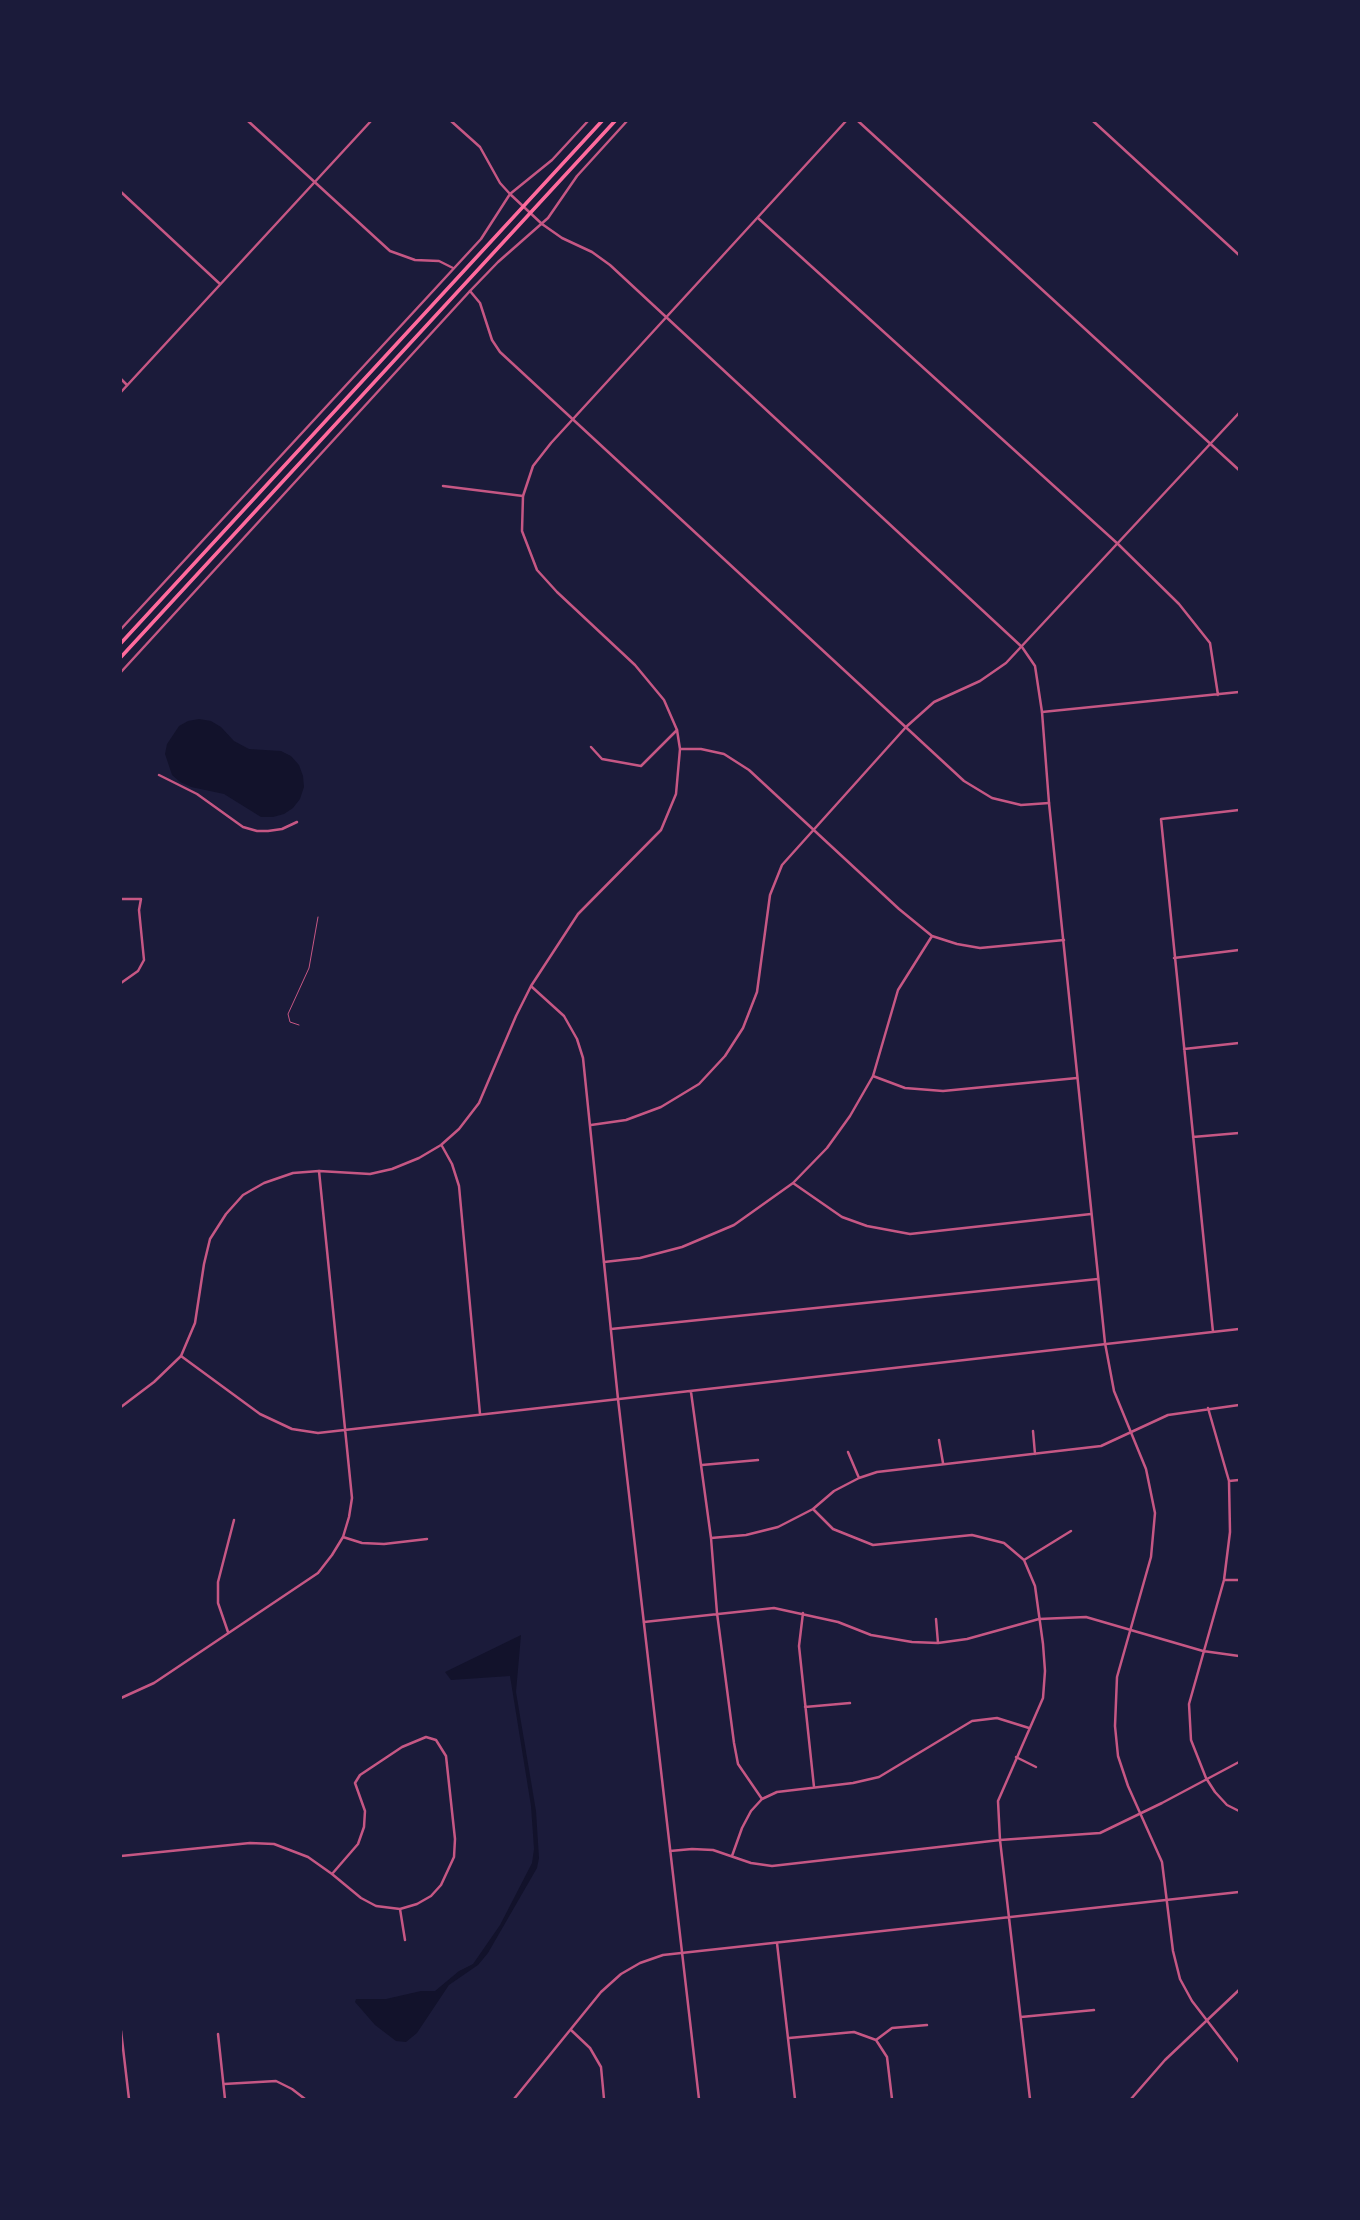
<!DOCTYPE html>
<html>
<head>
<meta charset="utf-8">
<style>
  body { margin:0 }
  #map { position:relative; width:1360px; height:2220px; overflow:hidden; background:#1b1b3a; font-family:Raleway,sans-serif }
  canvas { display:block }
  .frame { position:absolute; inset:0; border:122px solid #1b1b3a; pointer-events:none }
</style>
</head>
<body>
<div id="map">
<canvas width="1360" height="2220"></canvas>
<div class="frame"></div>
</div>
<script>
const g = document.querySelector('canvas').getContext('2d');
g.lineJoin = 'round';
function paint(path, color) { g.fillStyle = color; g.fill(path, 'evenodd'); }
const toPath = rows => new Path2D(rows.map(r => 'M' + r).join(''));
function strokePath(path, color, width, dash) { g.strokeStyle = color; g.lineWidth = width; g.lineCap = dash ? 'butt' : 'round'; g.setLineDash(dash || []); g.stroke(path); }
paint(toPath([
  [199,719,211,721,221,727,234,741,249,749,281,751,291,756,299,765,303,776,304,787,300,799,293,808,284,814,273,817,261,817,224,794,191,787,180,782,172,775,165,754,167,744,179,726,188,721],
  [521,1635,516,1692,536,1811,539,1858,537,1868,488,1953,478,1965,449,1985,417,2033,406,2042,396,2041,375,2025,355,2002,356,1999,386,1999,421,1991,435,1991,459,1971,473,1964,500,1925,532,1863,534,1849,531,1806,510,1676,451,1680,445,1672]
]), '#12122b');
strokePath(toPath([
  [299,1025,290,1022,288,1014,309,968,318,917]
]), '#c65784', 1);
strokePath(toPath([
  [248,121,390,251,415,260,439,261,453,268],
  [858,121,1239,470],
  [1093,121,1239,255],
  [121,192,220,284],
  [758,218,1118,544,1179,604,1210,643,1218,695],
  [470,291,480,303,492,340,500,352,964,781,992,798,1021,805,1049,803],
  [121,379,127,385],
  [443,486,523,496],
  [1042,712,1239,692],
  [591,747,602,759,641,766,677,730],
  [681,749,701,749,724,754,749,770,899,909,932,936,957,944,980,948,1064,940],
  [159,775,197,794,243,827,257,831,268,831,282,829,297,822],
  [121,899,141,899,139,910,144,960,138,971,121,983],
  [1174,958,1239,950],
  [1184,1049,1239,1043],
  [873,1076,905,1088,943,1091,1077,1078],
  [591,1125,626,1120,661,1107,699,1084,725,1056,743,1028,757,992,770,895,782,865,906,727,934,702,980,681,1006,663,1239,413],
  [1193,1137,1239,1133],
  [442,1146,452,1164,459,1186,480,1414],
  [793,1183,842,1217,867,1226,910,1234,1091,1214],
  [604,1262,640,1258,682,1247,734,1225,793,1183,827,1148,850,1116,873,1076,898,990,932,936],
  [611,1329,1098,1279],
  [1213,1332,1161,819,1239,810],
  [181,1356,260,1414,292,1429,318,1433,1239,1329],
  [691,1392,711,1538,717,1613,734,1743,738,1764,762,1799],
  [1208,1408,1229,1481,1230,1532,1224,1580,1189,1704,1191,1740,1206,1778,1215,1792,1227,1805,1239,1811],
  [1033,1431,1035,1454],
  [939,1440,943,1463],
  [848,1452,859,1478],
  [702,1465,758,1460],
  [1229,1481,1239,1480],
  [813,1509,833,1529,873,1545,972,1535,1004,1543,1024,1560,1035,1586,1043,1644,1045,1671,1043,1698,998,1801,1000,1840,1030,2099],
  [343,1537,362,1543,384,1544,427,1539],
  [711,1538,746,1535,778,1527,813,1509,834,1491,859,1478,877,1472,1101,1446,1168,1415,1239,1405],
  [1024,1560,1071,1531],
  [1225,1580,1239,1580],
  [803,1613,799,1646,814,1787],
  [936,1619,938,1643],
  [644,1622,774,1608,838,1622,871,1635,912,1642,938,1643,967,1639,1039,1619,1086,1617,1203,1651,1239,1656],
  [228,1632,218,1603,218,1582,234,1520],
  [121,1698,154,1683,318,1573,332,1555,343,1537,349,1517,352,1498,319,1171],
  [805,1707,850,1703],
  [426,1737,436,1740,446,1756,455,1839,454,1857,441,1885,431,1896,417,1904,400,1909,376,1906,361,1898,332,1874,358,1844,364,1827,365,1811,355,1783,360,1775,402,1747,426,1737],
  [1016,1757,1036,1767],
  [670,1851,692,1849,713,1850,751,1863,772,1866,1000,1840,1100,1833,1162,1803,1239,1762],
  [121,1856,250,1843,274,1844,308,1857,332,1874],
  [732,1856,742,1828,751,1811,762,1799,777,1792,853,1783,879,1777,972,1721,997,1718,1029,1728],
  [400,1909,405,1940],
  [777,1943,795,2099],
  [1021,2017,1094,2010],
  [571,2030,590,2048,601,2067,604,2099],
  [121,2031,129,2099],
  [218,2034,225,2099],
  [789,2038,854,2032,876,2040,887,2057,892,2099],
  [876,2040,892,2028,927,2025],
  [224,2084,276,2081,292,2089,305,2099],
  [514,2099,601,1992,621,1974,640,1963,663,1955,1239,1892],
  [1131,2099,1165,2060,1239,1990]
]), '#c65784', 2.5);
strokePath(toPath([
  [451,121,480,147,500,183,510,194,542,224,562,238,592,252,610,265,1022,647,1035,666,1042,712,1049,803,1105,1343,1114,1391,1146,1469,1155,1513,1151,1557,1117,1677,1115,1726,1118,1756,1128,1786,1162,1862,1173,1951,1180,1979,1192,2001,1239,2062],
  [121,392,371,121],
  [121,629,481,239,510,194,552,160,588,121],
  [121,672,470,291,498,262,548,218,577,176,627,121],
  [532,987,564,1016,577,1039,583,1058,618,1399,699,2099],
  [121,1407,154,1382,181,1356,195,1323,204,1264,210,1239,226,1214,243,1195,264,1183,293,1173,319,1171,370,1174,392,1169,419,1158,441,1145,459,1129,479,1103,516,1016,531,986,578,914,661,830,676,794,680,749,677,730,664,700,635,665,557,592,537,570,522,531,523,496,533,466,551,443,846,121]
]), '#c65784', 2.5);
strokePath(toPath([
  [121,643,602,121],
  [121,657,615,121]
]), '#ff6b9d', 3.5);
</script>
</body>
</html>
